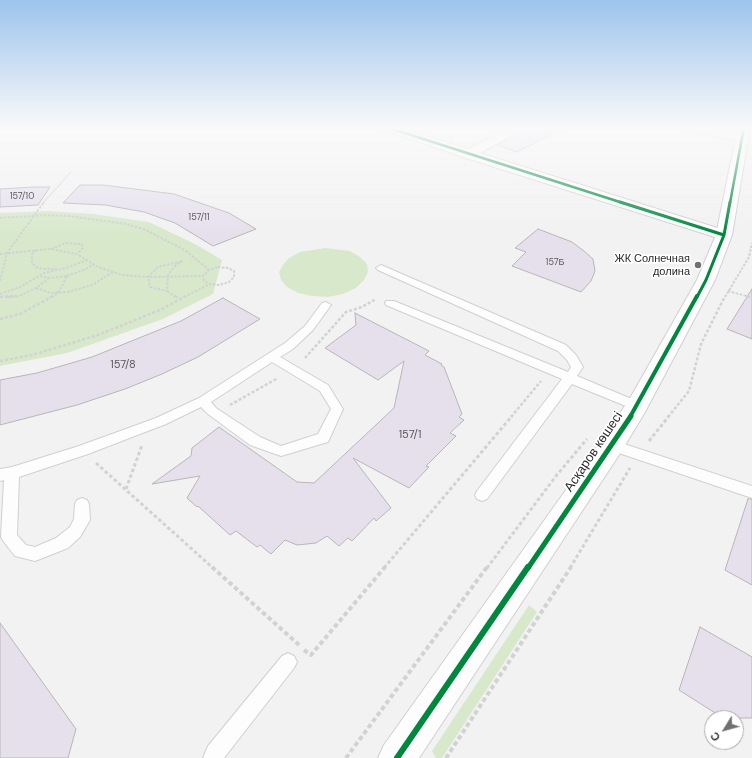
<!DOCTYPE html>
<html>
<head>
<meta charset="utf-8">
<style>
  body { margin:0 }
  #map { position:relative; width:752px; height:758px; overflow:hidden; background:#f2f2f3; font-family:"DM Sans",sans-serif }
  canvas { display:block }
  .north { position:absolute; left:704px; top:710px; width:40px; height:40px; box-sizing:border-box; background:#fff; border:1px solid #aaa; border-radius:50%; rotate:233deg; font-size:11px; font-weight:700; line-height:16px; text-align:center; color:#2a2a2b }
  .north::after { content:''; display:block; margin:auto; width:14px; height:18px; background:#707071; clip-path:polygon(50% 0,100% 100%,50% 72%,0 100%) }
</style>
</head>
<body>
<div id="map">
<canvas width="752" height="758"></canvas>
<div class="north">С</div>
</div>
<script>
const g = document.querySelector('canvas').getContext('2d');
g.lineJoin = 'round';
function paint(path, color) { g.fillStyle = color; g.fill(path, 'evenodd'); }
const toPath = rows => new Path2D(rows.map(r => 'M' + r).join(''));
function strokePath(path, color, width, dash) { g.strokeStyle = color; g.lineWidth = width; g.lineCap = dash ? 'butt' : 'round'; g.setLineDash(dash || []); g.stroke(path); }
function label(font, color, halo, rows, align = 'center') {
  g.font = font + ' "DM Sans",sans-serif'; g.lineWidth = 3.5; g.setLineDash([]); g.textBaseline = 'middle'; g.strokeStyle = halo; g.fillStyle = color; for (const [text, x, y, turn = 0] of rows) {
    g.save(); g.translate(x, y); g.rotate((+turn || 0) * Math.PI / 180); g.textAlign = isNaN(turn) ? turn : align; if (halo) g.strokeText(text, 0, 0); g.fillText(text, 0, 0); g.restore();
  }
}
paint(toPath([
  [49,211,93,214,149,222,195,244,222,260,213,294,163,319,67,353,0,366,0,213],
  [325,248,350,251,360,257,367,264,368,272,364,280,356,288,343,294,328,297,312,296,298,293,287,287,281,280,279,272,283,265,289,258,300,252],
  [529,605,537,612,442,758,436,758,432,751]
]), '#d8e9cb');
const building = toPath([
  [529,127,565,127,517,152,497,145,529,127],
  [80,185,103,185,174,194,229,213,256,229,213,246,175,223,144,212,105,205,63,203,80,185],
  [34,187,50,187,38,205,0,207,0,189,34,187],
  [538,229,572,242,584,251,593,259,595,271,591,281,581,292,512,266,526,252,515,248,538,229],
  [752,289,752,339,727,329,752,289],
  [223,298,260,319,198,357,162,374,125,389,77,405,0,425,0,380,37,373,92,357,181,321,223,298],
  [355,313,429,351,425,355,442,364,441,365,444,367,462,414,459,417,464,420,450,433,456,436,426,466,429,467,409,488,353,458,391,508,376,521,374,518,352,541,348,538,339,546,327,536,316,543,297,545,285,540,271,554,260,545,257,547,236,531,230,535,198,506,197,507,187,498,200,476,152,484,191,456,192,448,219,427,297,482,314,483,394,408,404,361,378,380,325,348,356,325,355,313],
  [748,499,752,499,752,585,725,570,748,499],
  [0,623,76,729,68,758,0,758,0,623],
  [700,627,752,657,752,718,723,718,679,690,700,627]
]);
paint(building, '#e6e0ed');
strokePath(building, '#b6b6b6', 1);
const lane = toPath([
  [381,265,566,345,576,355,583,367,577,376,641,403,643,406,641,409,637,411,633,409,572,384,487,499,482,501,477,499,475,495,477,491,562,379,386,305,385,303,386,301,394,301,568,372,571,367,567,360,558,351,378,270,376,268,381,265],
  [326,302,331,305,313,330,293,349,280,357,328,385,341,406,343,409,328,442,281,456,250,445,208,414,201,407,166,424,88,454,19,477,17,535,26,545,35,547,56,538,70,527,74,519,75,504,77,500,82,498,87,500,89,504,90,520,80,537,68,548,35,561,15,556,4,542,1,537,4,480,0,481,0,469,12,467,79,446,156,418,199,398,285,343,305,326,322,303,326,302],
  [272,362,320,391,331,409,318,434,281,446,260,437,216,408,211,402,272,362],
  [612,440,752,486,752,498,607,449,605,445,607,441,612,440],
  [288,653,294,656,297,662,294,668,224,758,203,758,208,746,282,656,288,653]
]);
const street = toPath([
  [380,127,399,127,468,149,512,127,528,127,480,153,730,232,732,235,730,238,724,240,718,238,463,157,382,129,380,127],
  [684,127,708,127,746,135,748,138,746,141,742,142,690,130,684,127]
]);
const secondary = toPath([
  [738,127,750,127,732,235,715,280,645,412,621,452,419,758,378,758,384,745,603,438,629,400,697,280,716,235,738,127]
]);
strokePath(lane, '#d0d0d1', 2);
strokePath(street, '#d0d0d1', 2);
strokePath(secondary, '#d0d0d1', 2);
strokePath(toPath([
  [43,203,71,172]
]), '#d1d2d2', 1.5, [2, 1]);
strokePath(toPath([
  [0,218,46,215,68,216,126,224,146,230,186,251,209,270],
  [51,249,66,243,82,244,83,248,77,254],
  [36,250,32,254,32,263,36,267,42,269,57,269],
  [0,254,51,249,77,254,98,267,122,275,148,277,203,276],
  [183,261,176,265,170,272,168,276,167,291,150,287,148,277,158,267,183,261],
  [218,267,228,268,234,271,234,277,229,282,219,285,210,284,204,281,203,276,209,270,218,267],
  [40,276,49,278,67,276,58,293,52,297],
  [67,276,86,269,94,264],
  [0,281,7,253,44,202],
  [36,288,51,293,68,292,92,285,113,272],
  [167,291,176,297],
  [728,291,750,297],
  [0,294,20,287,44,273,66,268,87,260],
  [8,297,19,296,36,288,48,279],
  [184,297,210,284],
  [725,297,749,257,752,243]
]), '#d1d2d2', 2, [2.5, 1.5]);
strokePath(toPath([
  [175,296,179,299],
  [746,296,752,298],
  [0,297,16,296],
  [0,319,20,314,53,296],
  [305,358,346,312,362,307,376,299],
  [0,361,32,355,98,335,160,310,186,296],
  [230,405,278,378],
  [511,417,541,381],
  [668,417,689,391,701,344,725,296]
]), '#d1d2d2', 2.5, [3, 2]);
strokePath(toPath([
  [649,441,669,416],
  [96,463,213,568],
  [126,489,142,445],
  [384,568,512,416],
  [487,568,556,476,587,439],
  [570,568,630,468]
]), '#d1d2d2', 3, [3.5, 2.5]);
strokePath(toPath([
  [212,567,299,645],
  [304,650,311,655,385,567],
  [346,758,487,567],
  [446,758,571,567]
]), '#d1d2d2', 4, [4.5, 3]);
paint(lane, '#fdfdfd');
paint(street, '#fdfdfd');
paint(secondary, '#fdfdfd');
strokePath(toPath([
  [386,127,623,203],
  [730,203,744,127]
]), '#00873e', 2.5);
strokePath(toPath([
  [620,202,724,235],
  [697,297,706,280,724,235,730,202]
]), '#00873e', 3);
strokePath(toPath([
  [630,417,697,296]
]), '#00873e', 4);
strokePath(toPath([
  [528,568,631,416]
]), '#00873e', 5);
strokePath(toPath([
  [397,758,528,567]
]), '#00873e', 6);
const sky = g.createLinearGradient(0, 0, 0, 233);
sky.addColorStop(0, '#9dc4ec');
sky.addColorStop(0.55, '#f9f9fa');
sky.addColorStop(1, '#f9f9fa00');
g.fillStyle = sky;
g.fillRect(0, 0, 752, 233);
for (const [x, y, r, color] of [
  [698,265,4,"#707071"]
]) { const dot = new Path2D(); dot.arc(x, y, r, 0, 2 * Math.PI); g.fillStyle = color; g.fill(dot); strokePath(dot, '#fff', 1.5); }
label('9px', '#59585c', null, [
  ["157/10",22,197],
  ["157/11",199,218],
  ["157Б",555,263]
]);
label('11px', '#2a2a2b', '#fff', [
  ["ЖК Солнечная",690,259],
  ["долина",690,272]
], 'right');
label('11px', '#59585c', null, [
  ["157/8",123,365],
  ["157/1",410,435]
]);
label('13px', '#2a2a2b', '#fff', [
  ["Асқаров көшесі",594,452,-56]
]);
</script>
</body>
</html>
